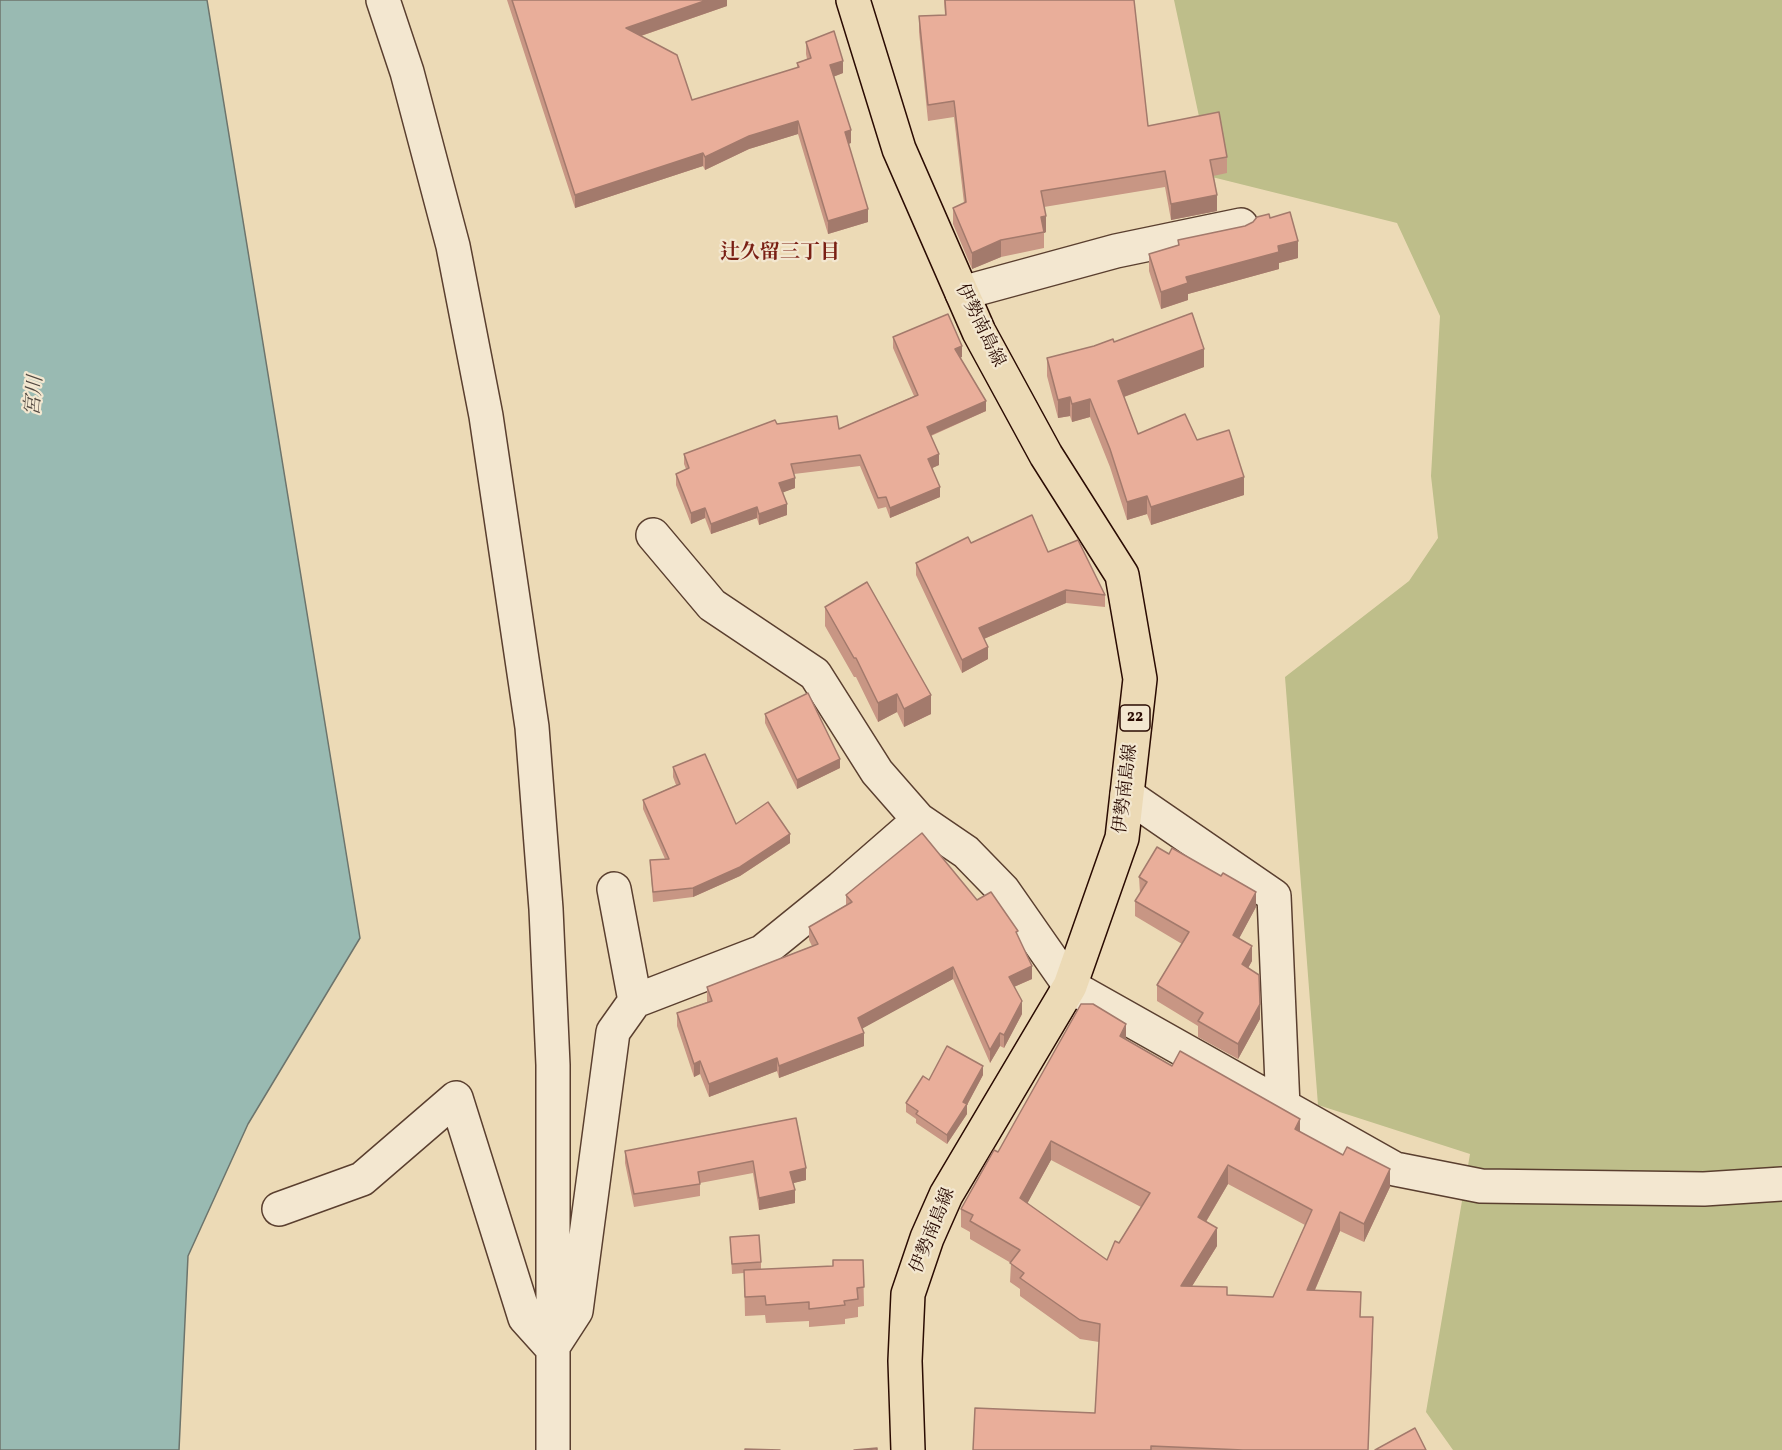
<!DOCTYPE html>
<html>
<head>
<meta charset="utf-8">
<style>
  body { margin:0 }
  canvas { display:block; background:#ecdab6 }
</style>
</head>
<body>
<canvas width="1782" height="1450"></canvas>
<script>
const g = document.querySelector('canvas').getContext('2d');
g.lineJoin = 'round';
function paint(path, color) { g.fillStyle = color; g.fill(path, 'evenodd'); }
const toPath = rows => new Path2D(rows.map(r => 'M' + r).join(''));
function strokePath(path, color, width, dash) { g.strokeStyle = color; g.lineWidth = width; g.lineCap = dash ? 'butt' : 'round'; g.setLineDash(dash || []); g.stroke(path); }
function label(font, color, halo, rows, align = 'center') {
  g.font = font + ' Vollkorn,"Noto Serif JP",serif'; g.lineWidth = 4.5; g.setLineDash([]); g.textBaseline = 'middle'; g.strokeStyle = halo; g.fillStyle = color; for (const [text, x, y, turn = 0] of rows) {
    g.save(); g.translate(x, y); g.rotate((+turn || 0) * Math.PI / 180); g.textAlign = isNaN(turn) ? turn : align; if (halo) g.strokeText(text, 0, 0); g.fillText(text, 0, 0); g.restore();
  }
}
paint(toPath([
  [1174,0,1782,0,1782,1450,1453,1450,1426,1412,1470,1154,1318,1105,1285,677,1409,581,1438,538,1431,476,1440,316,1397,223,1212,177]
]), '#bebe8a');
const water = toPath([
  [0,0,207,0,360,938,248,1124,188,1256,179,1450,0,1450,0,0]
]);
paint(water, '#99bab2');
strokePath(water, '#6d746c', 1.5);
const minor = toPath([
  [383,0,407,72,453,246,486,416,532,727,546,909,553,1065,553,1450],
  [962,293,1116,251,1241,225],
  [653,535,712,605,815,674,877,772,919,820,966,852,1003,890,1070,986,1395,1169,1481,1186,1704,1189,1782,1184],
  [1127,795,1274,896,1283,1107],
  [614,889,635,1001],
  [279,1209,362,1179,456,1098,525,1318,552,1348,576,1311,613,1032,635,1001,762,952,841,888,919,820]
]);
const primary = toPath([
  [853,0,899,149,979,332,1046,455,1122,575,1140,679,1122,838,1070,986,946,1195,927,1238,908,1294,905,1361,908,1450]
]);
strokePath(minor, '#5a3f2f', 36);
strokePath(primary, '#2a0b02', 36);
strokePath(minor, '#f3e7d0', 33);
strokePath(primary, '#ecdab6', 33);
paint(toPath([
  [507,0,727,0,727,6,641,36,692,100,797,68,797,63,807,59,806,54,806,42,843,73,833,77,851,143,848,144,868,222,828,234,798,134,749,149,705,170,703,166,575,208],
  [944,0,1134,0,1148,126,1227,157,1227,173,1213,176,1217,211,1171,220,1165,187,1044,207,1046,232,1044,233,1044,248,1001,257,972,269,953,224,953,208,964,203,954,117,928,121,919,32,919,16,945,15],
  [1270,218,1298,258,1279,263,1279,269,1188,294,1188,300,1161,309,1149,271,1149,254,1178,245,1178,240,1245,226],
  [893,337,962,357,960,357,986,411,931,436,939,465,932,468,940,497,890,518,886,507,878,509,860,466,794,474,795,488,783,492,787,515,759,525,757,518,711,534,705,518,691,524,676,485,676,474,686,469,684,464,684,454,777,424,839,429,914,396,893,348],
  [1114,342,1204,367,1124,397,1138,434,1197,440,1244,495,1151,525,1147,514,1127,520,1110,467,1090,417,1072,422,1070,416,1058,418,1047,376,1047,358],
  [971,543,1048,552,1105,595,1105,607,1066,603,984,639,988,659,962,673,916,575,916,563],
  [825,607,931,714,904,727,897,712,878,722,856,677,854,677,825,626],
  [765,714,840,768,797,789,765,723],
  [673,767,736,824,790,843,740,876,693,897,653,902,650,860,665,859,643,809,643,800,676,785,673,777],
  [1139,877,1256,907,1239,938,1252,961,1248,968,1260,1019,1238,1059,1198,1037,1198,1026,1157,1001,1157,985,1182,944,1135,916,1135,901,1140,893],
  [846,895,977,900,1018,936,1032,979,1014,987,1022,1014,1004,1048,1000,1046,990,1063,953,979,862,1028,864,1046,779,1078,777,1071,709,1097,700,1074,694,1077,677,1026,677,1013,707,1002,707,987,812,946,809,940,809,927,846,905],
  [1126,1040,1172,1066,1300,1132,1390,1187,1364,1242,1340,1231,1315,1290,1360,1317,1373,1336,1368,1450,973,1450,1095,1413,1099,1342,1080,1339,1020,1296,1020,1289,1010,1282,1011,1263,970,1239,970,1232,961,1227,961,1209,998,1152],
  [1051,1160,1141,1207,1119,1243,1107,1260,1027,1203],
  [1228,1184,1305,1225,1273,1297,1227,1295,1192,1286,1217,1246,1206,1222],
  [983,1075,967,1105,967,1114,947,1144,916,1123,916,1119,906,1112,906,1103,929,1080],
  [796,1118,806,1180,793,1183,795,1203,759,1210,753,1173,700,1183,700,1196,634,1207,625,1163,625,1151],
  [730,1237,761,1262,761,1270,833,1266,833,1260,863,1260,864,1306,858,1307,858,1317,845,1319,845,1324,809,1327,809,1321,766,1323,765,1315,745,1316,744,1273,732,1274]
]), '#c89684');
paint(toPath([
  [707,0,727,0,727,6,626,41,626,28],
  [843,61,843,73,830,78,830,65],
  [798,121,798,134,749,149,705,170,705,157,749,136],
  [851,130,851,143,845,145,845,132],
  [703,153,703,166,575,208,575,195],
  [1217,195,1217,211,1171,220,1171,204],
  [868,209,868,222,828,234,828,221],
  [1046,216,1046,232,1044,233,1041,217],
  [1001,240,1001,257,972,269,972,253],
  [1298,241,1298,258,1279,263,1279,269,1188,294,1188,300,1161,309,1161,292,1186,277,1278,246],
  [962,346,962,357,955,360,955,349],
  [1204,349,1204,367,1118,399,1118,381],
  [1070,397,1070,416,1058,418,1058,400],
  [1090,399,1090,417,1072,422,1072,404],
  [986,401,986,411,927,437,927,427],
  [939,454,939,465,928,470,928,459],
  [1244,477,1244,495,1151,525,1151,507],
  [795,478,795,488,779,494,779,483],
  [940,487,940,497,890,518,890,508],
  [1147,496,1147,514,1127,520,1127,502],
  [787,504,787,515,759,525,759,514],
  [757,507,757,518,711,534,711,524],
  [705,508,705,518,691,524,691,513],
  [1066,590,1066,603,979,641,979,628],
  [988,647,988,659,962,673,962,660],
  [897,694,897,712,878,722,878,703],
  [931,695,931,714,904,727,904,709],
  [840,759,840,768,797,789,797,780],
  [790,834,790,843,740,876,693,897,693,888],
  [1256,892,1256,907,1233,950,1233,935],
  [1252,946,1252,961,1242,979,1242,964],
  [1032,966,1032,979,1009,989,1009,977],
  [953,967,953,979,858,1031,858,1018],
  [1022,1001,1022,1014,1004,1048,1004,1035],
  [1260,1004,1260,1019,1238,1059,1238,1044],
  [1126,1024,1126,1042,1120,1036],
  [864,1033,864,1046,779,1078,779,1066],
  [1000,1033,1000,1046,990,1063,990,1050],
  [777,1058,777,1071,709,1097,709,1084],
  [700,1061,700,1074,694,1077,694,1064],
  [983,1066,983,1075,967,1105,967,1114,947,1144,947,1135,963,1102],
  [1300,1119,1300,1137,1295,1129],
  [1051,1141,1051,1160,1020,1217,1020,1198],
  [1228,1165,1228,1184,1198,1235,1198,1217],
  [806,1168,806,1180,790,1184,790,1172],
  [1390,1169,1390,1187,1364,1242,1364,1224],
  [795,1190,795,1203,759,1210,759,1198],
  [1340,1212,1340,1231,1307,1308,1307,1290],
  [1217,1228,1217,1246,1181,1304,1181,1286]
]), '#a37a6c');
const building = toPath([
  [512,0,707,0,626,28,677,55,692,100,799,67,797,63,811,58,806,42,834,31,843,61,830,65,851,130,845,132,868,209,828,221,798,121,749,136,705,157,703,153,575,195,512,0],
  [945,0,1134,0,1148,126,1219,112,1227,157,1210,160,1217,195,1171,204,1165,171,1041,191,1046,216,1041,217,1044,232,1001,240,972,253,953,208,966,202,954,101,928,105,919,16,946,15,945,0],
  [1290,212,1298,241,1278,246,1279,252,1186,277,1188,283,1161,292,1149,254,1179,245,1178,240,1245,226,1253,222,1257,217,1269,214,1270,218,1290,212],
  [1192,313,1204,349,1118,381,1138,434,1185,414,1197,440,1229,430,1244,477,1151,507,1147,496,1127,502,1110,449,1090,399,1072,404,1070,397,1058,400,1047,358,1094,346,1113,339,1114,342,1192,313],
  [948,314,962,346,955,349,986,401,927,427,939,454,928,459,940,487,890,508,886,497,878,498,860,455,791,464,795,478,779,483,787,504,759,514,757,507,711,524,705,508,691,513,676,474,689,468,684,454,775,420,777,424,837,416,839,429,918,395,893,337,948,314],
  [1032,515,1048,552,1078,540,1105,595,1066,590,979,628,988,647,962,660,916,563,968,537,971,543,1032,515],
  [867,582,931,695,904,709,897,694,878,703,856,658,854,658,825,607,867,582],
  [808,693,840,759,797,780,765,714,808,693],
  [705,754,736,824,768,802,790,834,740,867,693,888,653,892,650,860,669,859,643,800,680,784,673,767,705,754],
  [922,833,977,900,991,892,1018,931,1016,932,1032,966,1009,977,1022,1001,1004,1035,1000,1033,990,1050,953,967,858,1018,864,1033,779,1066,777,1058,709,1084,700,1061,694,1064,677,1013,712,1001,707,987,818,944,809,927,852,902,846,895,922,833],
  [1157,847,1169,854,1172,848,1221,876,1223,873,1256,892,1233,935,1252,946,1242,964,1259,975,1260,1004,1238,1044,1198,1021,1203,1013,1157,985,1189,932,1135,901,1147,882,1139,877,1157,847],
  [1081,1004,1093,1004,1126,1024,1120,1036,1172,1066,1180,1051,1300,1119,1295,1129,1343,1155,1347,1147,1390,1169,1364,1224,1340,1212,1307,1290,1361,1292,1360,1317,1373,1317,1368,1450,1243,1450,1151,1446,1151,1450,973,1450,975,1408,1095,1413,1100,1324,1080,1320,1020,1278,1024,1273,1010,1263,1020,1250,970,1221,973,1215,961,1209,994,1150,998,1152,1081,1004],
  [1051,1141,1150,1193,1119,1243,1115,1241,1107,1260,1020,1198,1051,1141],
  [1228,1165,1312,1210,1273,1297,1227,1295,1227,1287,1181,1286,1217,1228,1198,1217,1228,1165],
  [947,1046,983,1066,963,1102,967,1104,947,1135,916,1114,918,1111,906,1103,923,1076,929,1080,947,1046],
  [796,1118,806,1168,790,1172,795,1190,759,1198,753,1161,698,1172,700,1184,634,1194,625,1151,796,1118],
  [759,1235,761,1262,732,1264,730,1237,759,1235],
  [833,1260,863,1260,864,1287,857,1288,858,1299,844,1301,845,1305,809,1309,809,1302,766,1305,765,1296,745,1297,744,1270,833,1266,833,1260],
  [1415,1428,1426,1450,1375,1450,1415,1428],
  [877,1448,877,1450,854,1450,877,1448],
  [745,1449,780,1450,745,1450,745,1449]
]);
paint(building, '#e9ae9a');
strokePath(building, '#a37a6c', 1.5);
for (const [x, y, w] of [
  [1135,718,30]
]) { const box = new Path2D(); box.roundRect(x - w / 2, y - 13, w, 26, 4.5); g.fillStyle = '#f3e7d0'; g.fill(box); strokePath(box, '#2a0b02', 1.5); }
label('bold 16px', '#2a0b02', null, [
  ["22",1135,718]
]);
label('18px', '#2a0b02', '#f3e7d0', [
  ["伊勢南島線",979,326,64],
  ["伊勢南島線",1127,789,-83],
  ["伊勢南島線",934,1231,-68]
]);
label('bold 20px', '#7a1f14', '#f3e7d0', [
  ["辻久留三丁目",780,254]
]);
label('italic 20px', '#514840', '#f3e7d0', [
  ["宮川",36,396,-85]
]);
</script>
</body>
</html>
